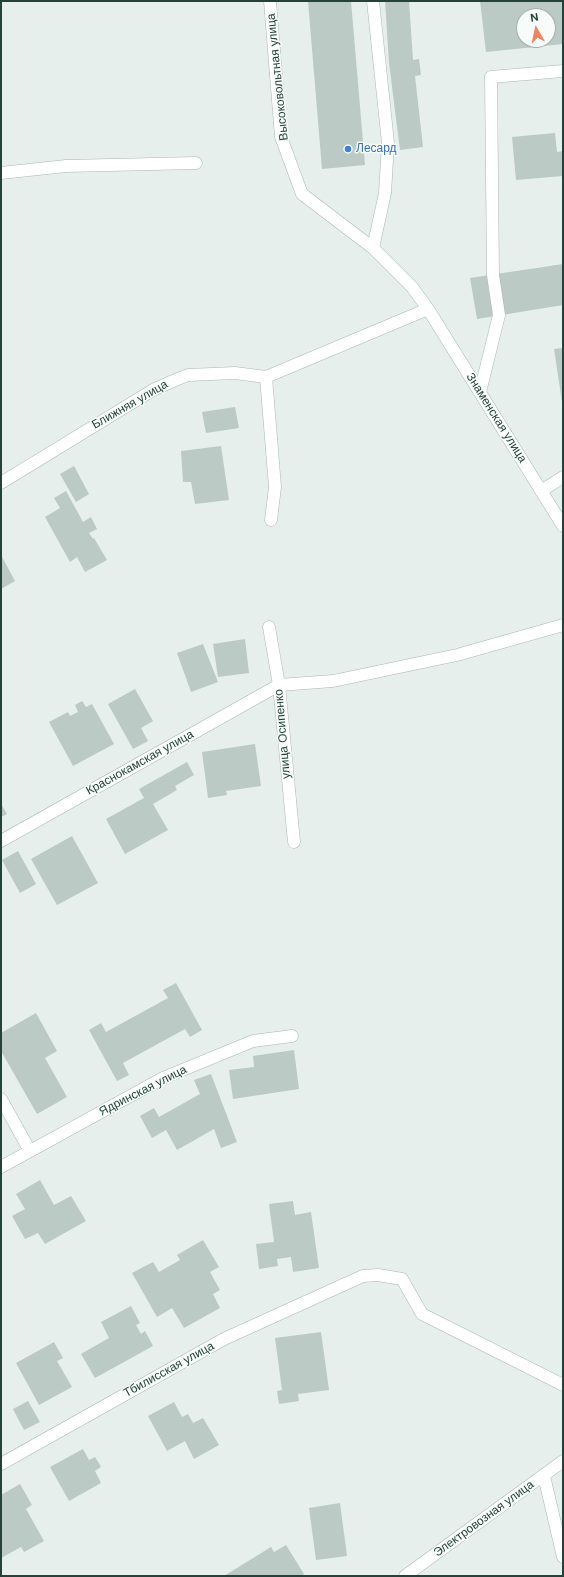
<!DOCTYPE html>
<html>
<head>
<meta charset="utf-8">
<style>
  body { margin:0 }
  #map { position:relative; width:564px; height:1577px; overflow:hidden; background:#e6efeb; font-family:"DM Sans",sans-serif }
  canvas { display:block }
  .frame { position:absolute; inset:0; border:2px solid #24423a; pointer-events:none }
  .north { position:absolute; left:516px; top:8px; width:40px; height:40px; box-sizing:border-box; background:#f7fbf9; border:1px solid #a3b1ad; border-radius:50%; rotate:351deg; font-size:11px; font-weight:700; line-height:16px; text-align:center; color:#24423a }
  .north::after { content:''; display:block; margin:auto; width:14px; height:18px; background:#f4845f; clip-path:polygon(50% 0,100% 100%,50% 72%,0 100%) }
</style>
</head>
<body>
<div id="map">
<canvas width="564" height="1577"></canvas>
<div class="frame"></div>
<div class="north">N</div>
</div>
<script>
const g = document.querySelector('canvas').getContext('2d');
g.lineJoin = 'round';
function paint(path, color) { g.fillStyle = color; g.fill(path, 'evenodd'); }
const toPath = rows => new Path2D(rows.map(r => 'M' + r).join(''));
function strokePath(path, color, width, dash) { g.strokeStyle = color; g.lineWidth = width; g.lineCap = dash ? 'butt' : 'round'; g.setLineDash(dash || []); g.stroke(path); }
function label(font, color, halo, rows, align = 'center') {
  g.font = font + ' "DM Sans",sans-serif'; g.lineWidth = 3; g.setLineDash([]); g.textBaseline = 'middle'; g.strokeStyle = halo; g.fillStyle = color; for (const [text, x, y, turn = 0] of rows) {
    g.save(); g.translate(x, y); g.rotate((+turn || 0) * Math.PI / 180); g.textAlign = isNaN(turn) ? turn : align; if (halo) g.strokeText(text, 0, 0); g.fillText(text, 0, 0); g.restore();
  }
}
paint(toPath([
  [308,1,351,1,365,165,322,169],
  [385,1,409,1,413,60,419,59,421,75,415,76,423,147,400,150,389,63],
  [480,1,563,1,563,44,486,52],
  [524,16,548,16,548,40,524,40],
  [555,133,557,152,563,151,563,176,516,180,512,137],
  [563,264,563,305,477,319,470,278],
  [563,348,563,402,562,402,554,349],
  [235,407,239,428,206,433,202,412],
  [221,446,229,500,195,504,191,482,183,482,181,451],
  [74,466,89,494,76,502,60,474],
  [66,491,83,522,91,517,97,529,89,533,93,539,94,538,107,560,85,572,77,557,70,562,45,517,60,508,54,498],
  [1,555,15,581,1,589],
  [245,639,249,673,218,677,213,644],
  [203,644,218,682,191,692,177,653],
  [135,689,153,721,141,728,148,741,133,749,108,704],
  [82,701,86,707,92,704,114,744,73,766,49,722,68,712,70,716,78,712,75,705],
  [255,744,261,786,226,791,227,795,208,798,202,752],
  [187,762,194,775,175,786,177,790,153,804,168,830,125,854,106,819,144,798,139,789],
  [1,804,7,814,1,817],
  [72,836,98,883,57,905,31,859],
  [18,851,36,884,20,893,2,860],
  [176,983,202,1030,190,1037,185,1029,123,1063,129,1075,117,1081,89,1030,101,1023,106,1032,168,998,163,990],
  [36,1013,57,1051,45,1058,67,1097,37,1114,1,1051,1,1033],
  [294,1050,299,1089,233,1099,229,1070,254,1067,253,1056],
  [211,1074,237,1142,221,1148,214,1129,177,1150,166,1130,152,1138,140,1116,154,1108,159,1117,200,1094,194,1080],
  [40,1180,54,1205,71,1196,86,1221,45,1244,38,1233,25,1239,12,1216,25,1209,16,1194],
  [293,1201,295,1215,311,1212,319,1268,293,1272,291,1257,277,1259,278,1266,259,1269,256,1244,274,1242,269,1204],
  [203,1240,219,1267,210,1272,220,1290,213,1294,220,1308,184,1328,172,1308,157,1317,132,1273,153,1262,159,1272,180,1260,177,1255],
  [131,1306,140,1323,136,1325,141,1334,145,1331,153,1346,95,1378,81,1354,109,1338,101,1322],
  [321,1332,329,1390,298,1394,299,1401,279,1404,277,1391,282,1390,275,1338],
  [54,1342,63,1358,57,1361,72,1387,39,1405,16,1363],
  [28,1401,40,1422,24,1430,13,1409],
  [174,1402,182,1417,188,1414,193,1423,203,1418,219,1445,194,1459,185,1441,167,1451,148,1416],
  [83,1449,89,1460,95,1457,101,1467,95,1471,101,1483,69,1501,50,1467],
  [20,1484,32,1505,26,1509,44,1541,24,1552,21,1547,1,1558,1,1495],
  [340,1503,347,1556,316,1560,309,1508],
  [286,1545,304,1574,301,1576,224,1576,271,1547,274,1552]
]), '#bbcac4');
const lane = toPath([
  [373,1,388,143,385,193,373,248],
  [1,173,66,166,196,163],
  [480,392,499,315,493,275,491,77,563,71],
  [541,491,563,477],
  [279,685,333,681,457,655,563,625],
  [343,1285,363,1276,378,1275,402,1279,422,1314,563,1385]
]);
const street = toPath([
  [270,1,281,137,302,194,373,248,412,287,428,309,563,526],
  [266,377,275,487,271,520],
  [1,483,153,390,173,381,188,375,235,373,266,377,428,309],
  [269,627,279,685,294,842],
  [1,841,279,685],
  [1,1099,30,1151],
  [1,1167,163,1078,253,1041,292,1036],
  [1,1464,224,1339,343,1285],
  [544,1476,563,1557],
  [405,1576,563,1461]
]);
strokePath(lane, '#a8b8b2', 13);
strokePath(street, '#a8b8b2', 13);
strokePath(lane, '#fff', 12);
strokePath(street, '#fff', 12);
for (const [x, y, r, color] of [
  [348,149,4,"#3f7fe0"]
]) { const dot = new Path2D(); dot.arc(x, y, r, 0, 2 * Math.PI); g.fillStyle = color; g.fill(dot); strokePath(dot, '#f7fbf9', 1.5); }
label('12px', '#24423a', '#f7fbf9', [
  ["Высоковольтная улица",278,77,-96],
  ["Ближняя улица",130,405,-30],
  ["Знаменская улица",496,418,58],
  ["улица Осипенко",283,734,-95],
  ["Краснокамская улица",140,763,-29],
  ["Ядринская улица",143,1091,-27],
  ["Тбилисская улица",169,1370,-29],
  ["Электровозная улица",484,1519,-36]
]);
label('12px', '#366cbe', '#f7fbf9', [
  ["Лесард",356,149]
], 'left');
</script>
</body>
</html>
